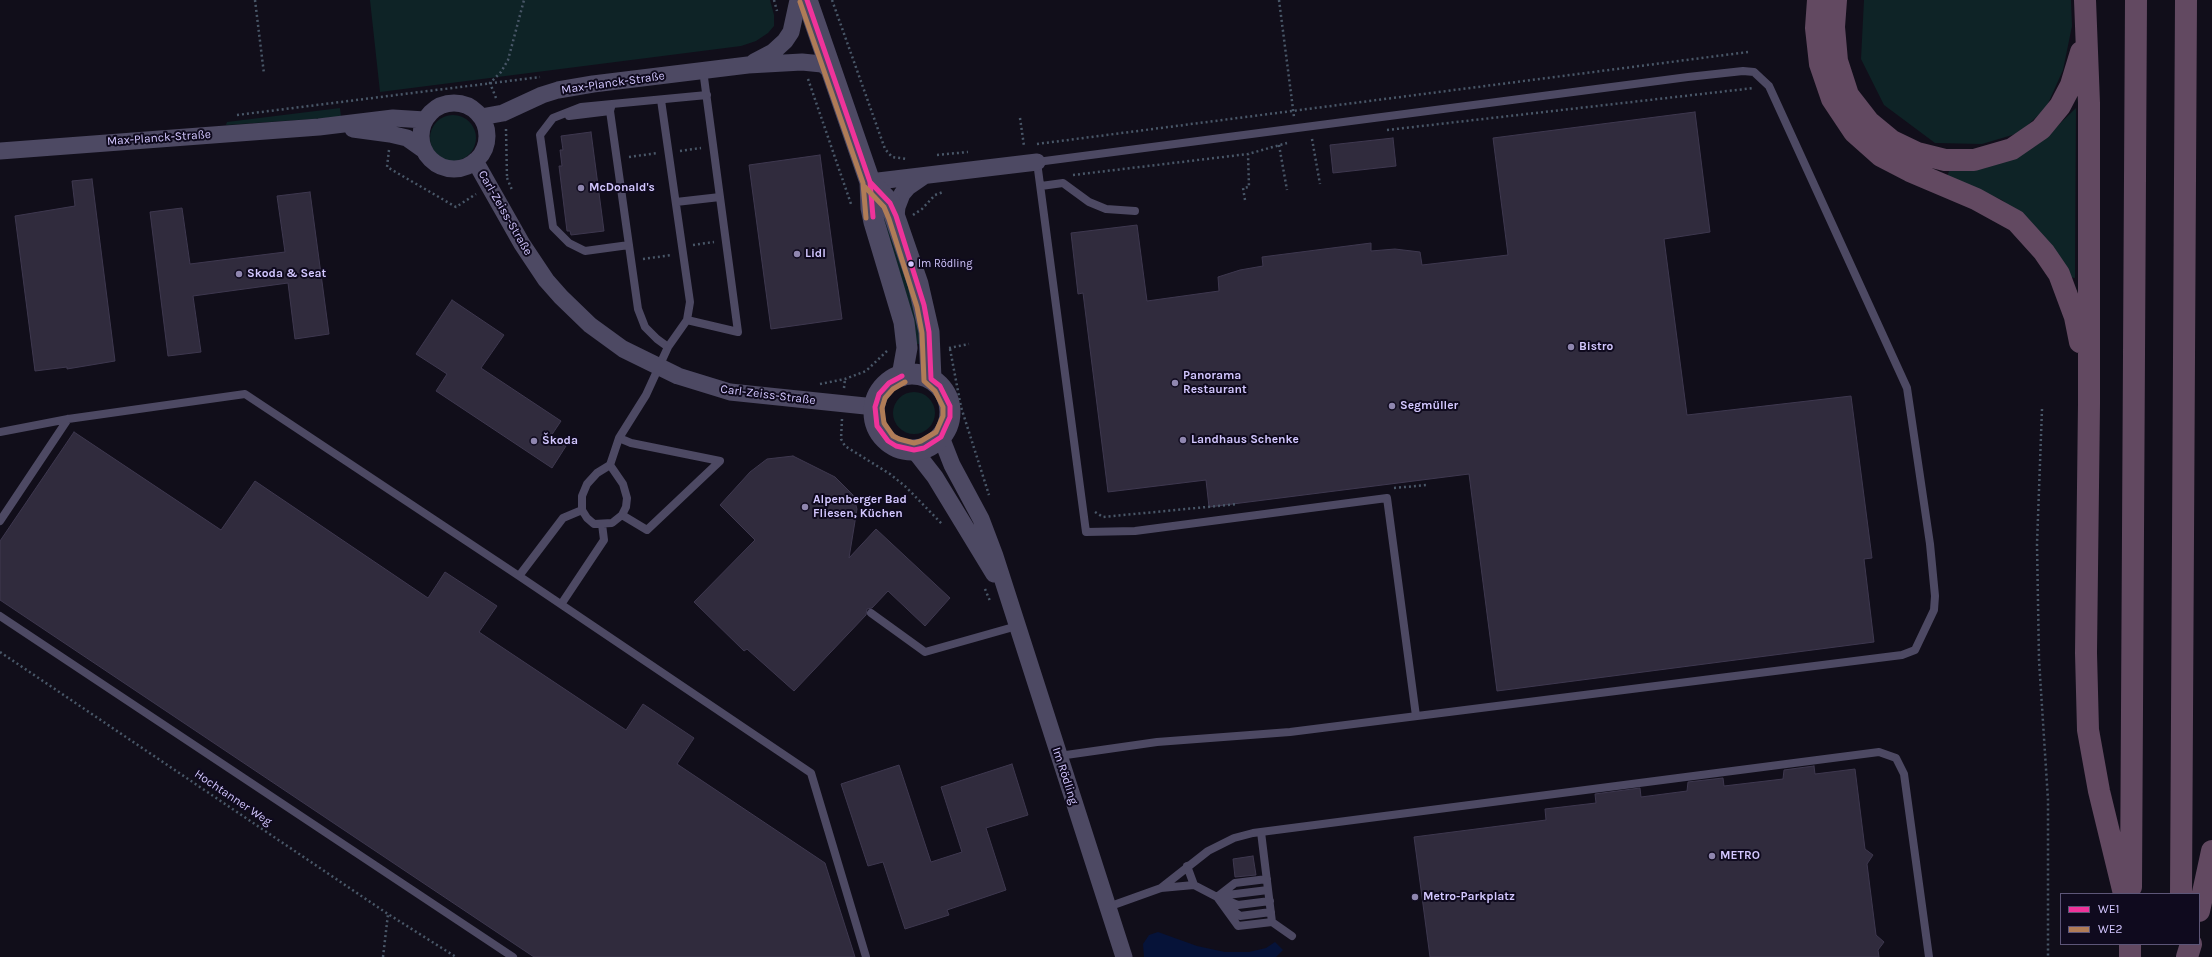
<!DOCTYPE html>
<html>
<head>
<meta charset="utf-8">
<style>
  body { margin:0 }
  #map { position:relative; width:2212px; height:957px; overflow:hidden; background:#110e1a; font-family:Karla,sans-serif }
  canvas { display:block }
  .legend { position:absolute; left:2060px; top:893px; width:140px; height:52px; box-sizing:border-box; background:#0f0a1e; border:1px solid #5d5678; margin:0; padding:5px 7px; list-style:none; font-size:12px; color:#d3c7ff }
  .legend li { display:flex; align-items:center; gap:8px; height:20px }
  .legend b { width:20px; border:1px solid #5d5678 }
</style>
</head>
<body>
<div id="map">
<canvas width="2212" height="957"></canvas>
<ul class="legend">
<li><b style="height:5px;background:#ef339a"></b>WE1</li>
<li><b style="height:5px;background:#b07c57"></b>WE2</li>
</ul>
</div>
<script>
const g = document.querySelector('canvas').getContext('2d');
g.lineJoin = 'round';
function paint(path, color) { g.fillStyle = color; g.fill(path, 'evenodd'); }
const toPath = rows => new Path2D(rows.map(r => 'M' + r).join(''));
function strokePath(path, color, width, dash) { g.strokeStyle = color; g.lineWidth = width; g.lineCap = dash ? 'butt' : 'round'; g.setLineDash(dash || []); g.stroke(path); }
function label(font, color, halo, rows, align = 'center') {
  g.font = font + ' Karla,sans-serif'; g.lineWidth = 4; g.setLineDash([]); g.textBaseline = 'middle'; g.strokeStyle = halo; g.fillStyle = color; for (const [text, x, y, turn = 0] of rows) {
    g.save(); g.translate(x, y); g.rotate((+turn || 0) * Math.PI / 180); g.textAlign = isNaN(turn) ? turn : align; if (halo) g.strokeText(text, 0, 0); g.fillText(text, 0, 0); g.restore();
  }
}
paint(toPath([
  [370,0,770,0,774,15,774,26,768,33,756,41,741,46,380,92],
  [1864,0,2071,0,2072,26,2063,70,2046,108,2019,133,1982,144,1935,143,1884,105,1861,59],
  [340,108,341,117,226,125,227,122],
  [2076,108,2075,278,2068,277,2026,220,2002,200,1947,177,1949,171,1985,168,2044,139],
  '430 138a23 23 0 1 1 46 0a23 23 0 1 1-46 0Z',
  [879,194,912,293,922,344,915,344,873,196],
  '893 413a21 21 0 1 1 42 0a21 21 0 1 1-42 0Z'
]), '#0e2326');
paint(toPath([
  [1158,932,1197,946,1225,952,1249,952,1266,948,1275,942,1283,950,1276,957,1144,957,1143,944,1149,935]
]), '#061339');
const building = toPath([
  [1695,112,1710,232,1664,239,1687,415,1851,396,1872,558,1864,559,1874,642,1497,691,1469,474,1209,507,1206,480,1108,492,1083,293,1078,294,1071,233,1137,225,1147,301,1219,291,1218,277,1240,270,1263,266,1262,257,1371,243,1371,251,1395,249,1420,252,1422,265,1508,255,1493,138,1695,112],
  [591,132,604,231,571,235,570,231,567,231,559,166,562,166,560,150,563,150,561,136,591,132],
  [1393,138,1396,166,1333,173,1330,145,1393,138],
  [820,155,842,319,771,329,749,165,820,155],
  [92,179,115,361,67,369,67,367,35,371,15,216,75,206,72,181,92,179],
  [310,192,329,334,295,339,288,283,193,296,201,352,168,356,150,212,182,208,190,264,285,252,277,196,310,192],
  [452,300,504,335,481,368,561,421,551,436,566,446,552,468,436,391,447,374,416,354,452,300],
  [74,432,221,530,255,481,428,598,445,572,497,606,479,632,626,730,643,704,694,738,677,764,825,863,855,957,534,957,0,600,0,541,74,432],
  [793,456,835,477,853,495,857,509,849,558,876,529,950,598,925,626,888,591,872,608,867,609,866,615,794,691,747,649,744,651,694,602,755,540,720,505,750,472,767,459,793,456],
  [1012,764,1028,815,986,828,1006,890,947,910,949,915,905,929,883,862,868,866,841,784,899,765,931,862,962,852,941,787,1012,764],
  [1814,766,1815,774,1855,769,1865,849,1873,855,1867,864,1876,935,1884,942,1878,950,1879,957,1430,957,1414,837,1546,820,1545,809,1596,803,1595,794,1640,788,1641,797,1687,791,1688,782,1723,778,1724,786,1783,779,1784,770,1814,766],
  [1253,856,1256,875,1235,877,1233,859,1253,856]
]);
paint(building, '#302b3d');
strokePath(building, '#3e384f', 1);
strokePath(toPath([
  [255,0,264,74],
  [774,0,777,11],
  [832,0,885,149,892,157,907,159],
  [1279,0,1294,117],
  [808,79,851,204],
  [496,98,490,83,501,72,508,60,524,0],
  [237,115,540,77],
  [1020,118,1024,146],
  [506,129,507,178],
  [1387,130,1754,88],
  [1312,139,1320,184],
  [1037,144,1748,52],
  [1279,145,1287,190],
  [389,150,387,167,456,207,476,194],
  [680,151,701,148],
  [937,155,968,152],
  [629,157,658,153],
  [1073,175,1248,154,1287,143],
  [507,178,512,190],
  [1245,200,1243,188,1249,187,1248,154],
  [913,215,922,209,935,195,943,192],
  [693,245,714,242],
  [643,259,672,255],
  [949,348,969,344],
  [950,349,961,407,989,495],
  [820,384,845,379,866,371,887,351],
  [844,388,845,379],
  [2042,409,2037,544,2039,660,2048,800,2048,957],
  [842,419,841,439,845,446,890,474,906,487,943,525],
  [1394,488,1427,485],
  [1095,512,1103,517,1238,504],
  [985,589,990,601],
  [0,652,388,914,456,957],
  [383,957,388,914]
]), '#495768', 2.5, [2, 3]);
strokePath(toPath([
  [661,100,690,302,687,320,668,347,657,339,645,327,638,309,610,111,612,104,707,95],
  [612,104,581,107,553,118,540,135,553,227,569,243,585,251,629,245],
  [569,116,610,111],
  [1041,186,1063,183,1089,202,1106,209,1135,211],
  [676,202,720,197],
  [687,320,738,332,703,70],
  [0,432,68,419,245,394,519,576,563,518,582,510],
  [619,438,631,443,720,461,647,530,622,515],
  [610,465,623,484,627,498,626,507,622,515,612,523,594,524,587,518,582,510,582,496,587,484,597,473,610,465,619,438,646,395,668,347],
  [0,521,68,419],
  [519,576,811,773,866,957],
  [562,603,604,540,602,524],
  [871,613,925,652,1017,626],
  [0,616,513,957],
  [1059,756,1157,742,1290,732,1902,655,1915,650,1934,610,1935,596,1930,544,1907,388,1769,86,1754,72,1743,71,1688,77,1037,162,1086,532,1135,531,1387,498,1416,716],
  [1261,832,1272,922],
  [1187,866,1194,885],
  [1161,888,1208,851,1234,838,1253,833,1879,752,1896,758,1904,774,1929,957],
  [1219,896,1268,890],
  [1217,897,1238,926,1272,922,1292,936],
  [1223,899,1238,905,1270,901],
  [1228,906,1240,916,1271,912],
  [1108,907,1161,888,1194,885,1217,897,1235,883,1267,879]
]), '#4d4963', 8);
strokePath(toPath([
  [754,62,773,52,785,41,791,32,798,0],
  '421 136a33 33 0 1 1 66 0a33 33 0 1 1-66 0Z',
  [481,117,503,113,542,95,558,90,593,84,748,65,802,62,822,64,832,71],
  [353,129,390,134,407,138,424,150],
  [0,151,319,127,393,118,425,120],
  [475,161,522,244,546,280,561,297,590,325,623,349,678,376,730,392,875,407],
  [870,182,1037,162],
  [896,216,897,207,902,194,908,187,924,176],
  [941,437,952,465,981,519,995,556,1124,957],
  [914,450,935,477,994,574]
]), '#4d4963', 17);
strokePath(toPath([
  [807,0,870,182,871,208,874,222,904,322,907,348,902,376],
  [870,182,890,203,918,284,929,332,931,379],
  '874 412a38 38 0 1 1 76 0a38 38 0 1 1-76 0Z'
]), '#4d4963', 21);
strokePath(toPath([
  [1818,0,1816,28,1820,64,1832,99,1854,132,1881,156,1910,171,1976,199,2016,221,2044,252,2059,274,2075,317,2080,342],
  [1836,0,1834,27,1837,61,1848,95,1869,122,1892,141,1917,153,1945,160,1974,160,2012,149,2041,129,2060,106,2071,85,2081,52],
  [2085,0,2089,103,2089,404,2086,653,2088,730,2099,791,2124,894],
  [2131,887,2136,0],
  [2181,894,2186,0],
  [2199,911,2212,851],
  [2130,957,2130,944],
  [2187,957,2191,944]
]), '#624961', 22);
strokePath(toPath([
  [807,0,870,182,873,217],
  [870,182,890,203,896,216,924,305,929,332,931,379,940,386,950,406,950,417,941,437,924,448,914,450,896,446,888,441,877,426,875,407,879,394,889,383,902,376]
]), '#ef339a', 5);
strokePath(toPath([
  [800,2,863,183,866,218],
  [865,187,884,207,889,219,917,307,922,333,924,381,935,391,943,407,943,416,936,432,921,441,914,443,899,439,893,436,884,423,882,408,885,398,893,389,905,382]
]), '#b07c57', 5);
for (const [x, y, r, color] of [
  [581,188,4,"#8f86af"],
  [797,254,4,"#8f86af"],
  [911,264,3.5,"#d3c7ff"],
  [239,274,4,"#8f86af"],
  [1571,347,4,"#8f86af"],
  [1175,383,4,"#8f86af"],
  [1392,406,4,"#8f86af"],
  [1183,440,4,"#8f86af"],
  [534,441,4,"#8f86af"],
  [805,507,4,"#8f86af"],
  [1712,856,4,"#8f86af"],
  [1415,897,4,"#8f86af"]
]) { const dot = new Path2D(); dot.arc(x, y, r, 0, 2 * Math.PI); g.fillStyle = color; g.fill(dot); strokePath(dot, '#0f0a1e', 1.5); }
label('11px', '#d3c7ff', '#0f0a1e', [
  ["Im Rödling",918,264]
], 'left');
label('12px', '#d3c7ff', '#0f0a1e', [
  ["Max-Planck-Straße",613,83,-8],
  ["Max-Planck-Straße",159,138,-4],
  ["Carl-Zeiss-Straße",505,213,60],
  ["Carl-Zeiss-Straße",768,395,7],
  ["Im Rödling",1065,776,72],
  ["Hochtanner Weg",233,798,34]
]);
label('bold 12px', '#d3c7ff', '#0f0a1e', [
  ["McDonald's",589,188],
  ["Lidl",805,254],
  ["Skoda & Seat",247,274],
  ["Bistro",1579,347],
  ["Panorama",1183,376],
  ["Restaurant",1183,390],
  ["Segmüller",1400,406],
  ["Landhaus Schenke",1191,440],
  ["Škoda",542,441],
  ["Alpenberger Bad",813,500],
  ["Fliesen, Küchen",813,514],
  ["METRO",1720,856],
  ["Metro-Parkplatz",1423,897]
], 'left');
</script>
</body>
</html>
